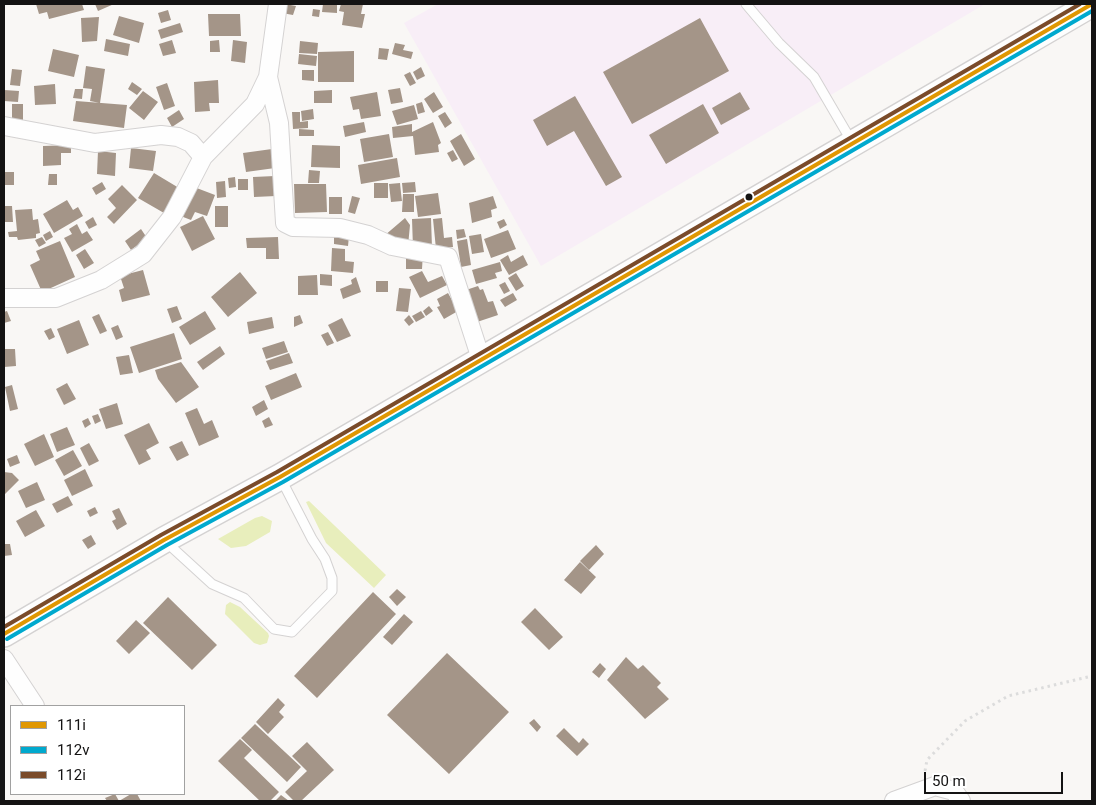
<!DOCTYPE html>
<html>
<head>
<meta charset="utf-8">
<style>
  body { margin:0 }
  #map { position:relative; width:1096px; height:805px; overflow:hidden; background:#f9f7f5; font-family:Roboto,sans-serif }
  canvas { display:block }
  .frame { position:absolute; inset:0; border:5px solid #141313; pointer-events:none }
  .legend { position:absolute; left:10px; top:705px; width:175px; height:90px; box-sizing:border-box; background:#fff; border:1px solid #a1a1a1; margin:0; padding:6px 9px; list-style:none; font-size:15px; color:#141313 }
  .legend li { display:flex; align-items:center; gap:10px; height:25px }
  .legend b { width:25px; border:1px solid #a1a1a1 }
  .scale { position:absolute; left:924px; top:772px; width:139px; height:22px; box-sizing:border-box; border:2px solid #141313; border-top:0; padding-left:6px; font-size:15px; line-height:18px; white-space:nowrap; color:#141313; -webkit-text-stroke:4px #fff; paint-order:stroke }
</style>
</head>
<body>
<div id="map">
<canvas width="1096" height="805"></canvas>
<div class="frame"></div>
<ul class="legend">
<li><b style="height:6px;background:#e09702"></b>111i</li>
<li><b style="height:6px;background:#00a9ce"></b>112v</li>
<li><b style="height:6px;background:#7a4b2a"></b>112i</li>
</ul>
<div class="scale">50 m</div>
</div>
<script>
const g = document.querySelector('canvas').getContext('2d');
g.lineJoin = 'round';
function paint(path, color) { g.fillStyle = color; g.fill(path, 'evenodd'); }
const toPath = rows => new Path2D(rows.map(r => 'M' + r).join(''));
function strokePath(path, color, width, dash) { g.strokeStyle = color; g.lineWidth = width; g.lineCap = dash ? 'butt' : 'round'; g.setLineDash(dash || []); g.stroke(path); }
paint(toPath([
  [438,4,985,4,541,266,404,23]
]), '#f8eef7');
paint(toPath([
  [309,501,386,575,374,588,326,543,306,502],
  [262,516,272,521,270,532,246,546,231,548,218,539,255,518],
  [230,602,240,607,268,633,269,636,267,643,260,645,254,643,225,614,226,605]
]), '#e8eebc');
paint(toPath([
  [36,4,82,4,84,10,49,19,47,12,39,14],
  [95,4,114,4,98,11],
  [285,4,296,6,293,15,282,13],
  [323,4,337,4,337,13,322,12],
  [341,4,363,4,361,14,365,14,362,28,342,25,344,12,339,11],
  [313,9,320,10,319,17,312,16],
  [168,10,171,20,161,23,158,13],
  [208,14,240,14,241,36,209,36],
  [119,16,144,23,139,43,113,35],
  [99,17,97,41,82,42,81,18],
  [700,18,729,71,632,124,603,72],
  [180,23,183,32,161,39,158,30],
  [106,39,130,44,128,56,104,51],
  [172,40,176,53,163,56,159,44],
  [219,40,220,52,210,52,210,41],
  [233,40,247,42,245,63,231,61],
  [300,41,318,43,317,54,299,53],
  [395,43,405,45,403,50,413,52,411,59,392,54],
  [379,48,389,49,387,60,378,59],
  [53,49,79,55,74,77,48,71],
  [354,51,354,82,318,82,318,52],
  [299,54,317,56,316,66,298,64],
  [86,66,105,69,100,103,90,101,92,89,83,88],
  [421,67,425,76,417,80,413,72],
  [12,69,22,70,20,86,10,85],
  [302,70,314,70,314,81,302,80],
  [410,72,416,83,410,86,404,75],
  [218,80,219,103,209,103,210,111,195,112,194,82],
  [132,82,142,89,137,95,128,89],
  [167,83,175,106,164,110,156,87],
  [55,84,56,104,35,105,34,86],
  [400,88,403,102,391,104,388,90],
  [75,89,83,89,82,99,73,98],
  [4,90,19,91,18,102,4,101],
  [332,90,332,103,314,103,314,91],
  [143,91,158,102,144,120,129,108],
  [377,92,381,116,361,119,359,109,353,110,350,97],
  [434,92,443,107,433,113,424,99],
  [740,92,750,109,721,125,712,108],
  [575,96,622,177,606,186,574,131,547,146,533,120],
  [76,101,127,105,124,128,73,121],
  [422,102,425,112,418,114,416,104],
  [12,104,23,104,23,122,12,122],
  [703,104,719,133,666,164,649,135],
  [414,105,418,119,397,125,392,111],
  [313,109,314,119,302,121,301,111],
  [179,110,184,119,172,127,167,118],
  [292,112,300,112,300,122,308,121,308,128,293,129],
  [445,112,452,123,445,128,438,116],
  [364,122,366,132,345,137,343,126],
  [433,122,441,143,438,145,439,152,415,155,413,136,393,138,392,127,412,124,412,132],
  [299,129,314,130,314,136,299,136],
  [389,134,393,157,364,162,360,139],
  [461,134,475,159,464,166,450,141],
  [71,145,71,153,61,153,61,165,43,166,43,146],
  [312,145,340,146,340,168,311,167],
  [131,148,156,151,153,171,129,168],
  [272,149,275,168,246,172,243,153],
  [453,150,458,159,452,162,447,153],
  [98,151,116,153,115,176,97,174],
  [397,158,400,177,361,184,358,165],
  [309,170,320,171,319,183,308,183],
  [4,172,14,172,14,185,4,185],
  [154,173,179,188,164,213,138,198],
  [49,174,57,174,57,185,48,185],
  [275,176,276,196,254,197,253,177],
  [235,177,236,187,229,188,228,178],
  [238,179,248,179,248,190,238,190],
  [225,181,226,197,217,198,216,182],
  [102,182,106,189,96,195,92,188],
  [415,182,416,192,403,193,402,183],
  [374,183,388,183,388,198,374,198],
  [400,183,401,193,399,193,401,193,402,201,391,202,389,184],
  [294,184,326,184,327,212,295,213],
  [122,185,137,200,114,224,107,217,116,208,108,199],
  [194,187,215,195,207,216,195,212,191,220,178,215],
  [438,193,441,214,418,217,415,196],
  [403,194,414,194,414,212,402,212],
  [352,196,360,198,355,214,348,212],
  [493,196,497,208,491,210,492,217,472,223,469,203],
  [329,197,342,197,342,214,329,214],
  [67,200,73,210,78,207,83,216,54,233,43,214],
  [4,206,12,206,13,222,4,222],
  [215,206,228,206,228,227,215,227],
  [32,209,33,220,38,219,40,233,36,234,36,238,18,240,17,237,9,237,8,232,17,231,15,210],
  [203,216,215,239,192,251,180,227],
  [93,217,97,225,89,229,85,222],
  [405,218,410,225,408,246,384,236],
  [431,218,432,248,413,248,412,219],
  [442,218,444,238,452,237,453,247,436,249,433,219],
  [504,219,507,225,500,229,497,222],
  [77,224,82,234,87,231,93,240,72,252,64,238,72,234,69,229],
  [141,229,147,238,131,250,125,241],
  [464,229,466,237,457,239,456,230],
  [508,230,516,249,491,258,484,239],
  [50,231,53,237,46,241,43,235],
  [481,234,484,252,472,254,469,236],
  [334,235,349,236,348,246,334,244],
  [42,237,46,243,39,247,35,240],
  [278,237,279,259,266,259,266,248,247,248,246,238],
  [467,239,471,265,461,267,457,241],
  [60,241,75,277,42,292,30,265,40,260,36,251],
  [332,248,345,249,345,261,354,262,353,273,331,271],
  [85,249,94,263,84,269,76,255],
  [423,253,422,269,406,269,406,257],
  [508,255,511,262,523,255,528,265,509,275,500,260],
  [500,262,502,271,495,273,497,278,476,284,472,270],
  [143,270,150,295,122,302,119,290,124,288,120,276],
  [422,271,428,282,442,276,447,285,420,298,409,277],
  [240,272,257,293,228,317,211,297],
  [516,273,524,286,516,291,508,278],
  [320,274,332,275,332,286,320,285],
  [317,275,318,295,298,295,298,276],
  [356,277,361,292,343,299,340,289,352,284,351,280],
  [376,281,388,281,388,292,376,292],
  [505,282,510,291,504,294,499,285],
  [478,286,480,290,483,289,488,302,493,301,498,315,477,322,466,290],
  [399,288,411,289,408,312,396,311],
  [448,293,458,311,444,319,437,307,440,306,437,299],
  [513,293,517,300,505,307,500,300],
  [177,306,182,319,172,323,167,309],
  [429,306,433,311,426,316,423,311],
  [7,311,11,321,4,323,4,312],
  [205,311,216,329,190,345,179,327],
  [421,311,425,317,416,322,412,316],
  [99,314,107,331,100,334,92,317],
  [300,315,303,323,294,327,294,317],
  [409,315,414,322,409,326,404,320],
  [272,317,274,328,249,334,247,322],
  [342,318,351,336,337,342,328,325],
  [79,320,89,345,67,354,57,329],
  [118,325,123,337,116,340,111,328],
  [51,328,55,337,49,340,44,331],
  [328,332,334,343,327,346,321,335],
  [174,333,182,359,139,373,130,347],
  [284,341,288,352,266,359,262,348],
  [220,346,225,354,203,370,197,362],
  [4,349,15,349,16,366,4,367],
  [289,353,293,363,270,370,266,361],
  [129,355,133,373,120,375,116,357],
  [181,362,199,387,176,403,158,379,155,370],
  [296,373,302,387,271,400,265,386],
  [67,383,76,399,64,405,56,389],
  [12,385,18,409,10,411,5,387],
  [264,400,268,409,256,416,252,407],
  [117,403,123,424,106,429,99,409],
  [197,408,204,424,212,420,219,437,199,446,185,413],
  [98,414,101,421,95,424,92,416],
  [269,417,273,425,265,428,262,421],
  [88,418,91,424,85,428,82,421],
  [149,423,159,443,146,450,151,459,139,465,124,435],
  [67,427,75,445,57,452,50,434],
  [44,434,54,457,35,466,24,444],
  [182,441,189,455,177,461,169,447],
  [89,443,99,461,89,466,80,448],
  [73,450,82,466,64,476,55,460],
  [17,455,20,463,10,467,7,459],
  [85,469,93,486,72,496,64,480],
  [4,472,12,473,19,480,4,495],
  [37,482,45,500,26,508,18,491],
  [68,496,73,505,57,513,52,504],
  [95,507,98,513,90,517,87,511],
  [119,508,127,524,117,530,112,521,116,519,112,511],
  [36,510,45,526,25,537,16,521],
  [91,535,96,544,88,549,82,540],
  [4,544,10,544,12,555,4,556],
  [596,545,604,554,589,570,580,561],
  [580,562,596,577,581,594,564,580],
  [397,589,406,597,397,606,389,597],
  [373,592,396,614,317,698,294,676],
  [168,597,217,645,192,670,143,623],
  [535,608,563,637,549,650,521,622],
  [404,614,413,622,392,645,383,637],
  [136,620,150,633,129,654,116,641],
  [447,653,509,712,449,774,387,715],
  [626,657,638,669,643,665,661,683,657,687,669,699,645,719,607,680],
  [600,663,606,669,599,678,592,672],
  [278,698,285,705,279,712,284,717,268,734,256,722],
  [534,719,541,727,537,732,529,723],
  [255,724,301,767,287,782,241,738],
  [564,728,579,743,583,738,589,744,577,756,556,736],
  [240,739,252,750,244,758,279,792,270,801,260,801,218,761],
  [307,742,334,770,301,801,294,801,285,792,307,771,292,756],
  [115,794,119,801,131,794,137,794,141,801,107,801,105,798],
  [281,795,289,801,275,801]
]), '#a49588');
const lane = toPath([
  [746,4,779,43,814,77,852,142],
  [165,541,212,584,244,598,274,629,292,632,332,591,332,578,325,559,312,539,281,479]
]);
const street = toPath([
  [268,77,279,123,285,223,293,227,340,228,368,235,392,246,448,257,481,359],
  [4,126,95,143,161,135,178,137,191,143,203,157],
  [4,298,56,298,101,280,143,254,172,217,203,157,255,104,268,77,278,4],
  [4,659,35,706],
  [894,801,935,786,954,791,961,801]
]);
const secondary = toPath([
  [4,634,164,540,280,477,1092,4]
]);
strokePath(lane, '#d4d2d2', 11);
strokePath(street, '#d4d2d2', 20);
strokePath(secondary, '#d4d2d2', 28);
strokePath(toPath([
  [925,771,927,760,965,721,1008,696,1092,676]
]), '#dcdcdc', 3, [2.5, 4]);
strokePath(lane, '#fefefe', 9);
strokePath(street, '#fefefe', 18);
strokePath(secondary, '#fefefe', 25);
strokePath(toPath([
  [4,634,164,540,280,477,1092,4]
]), '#e09702', 4);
strokePath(toPath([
  [7,639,167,545,283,482,1092,11]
]), '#00a9ce', 4);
strokePath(toPath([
  [4,627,161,535,277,472,1080,4]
]), '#7a4b2a', 4);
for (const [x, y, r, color] of [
  [749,197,4.5,"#141313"]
]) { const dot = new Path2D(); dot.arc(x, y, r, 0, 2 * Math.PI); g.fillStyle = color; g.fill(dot); strokePath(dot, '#fff', 2); }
</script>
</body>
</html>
